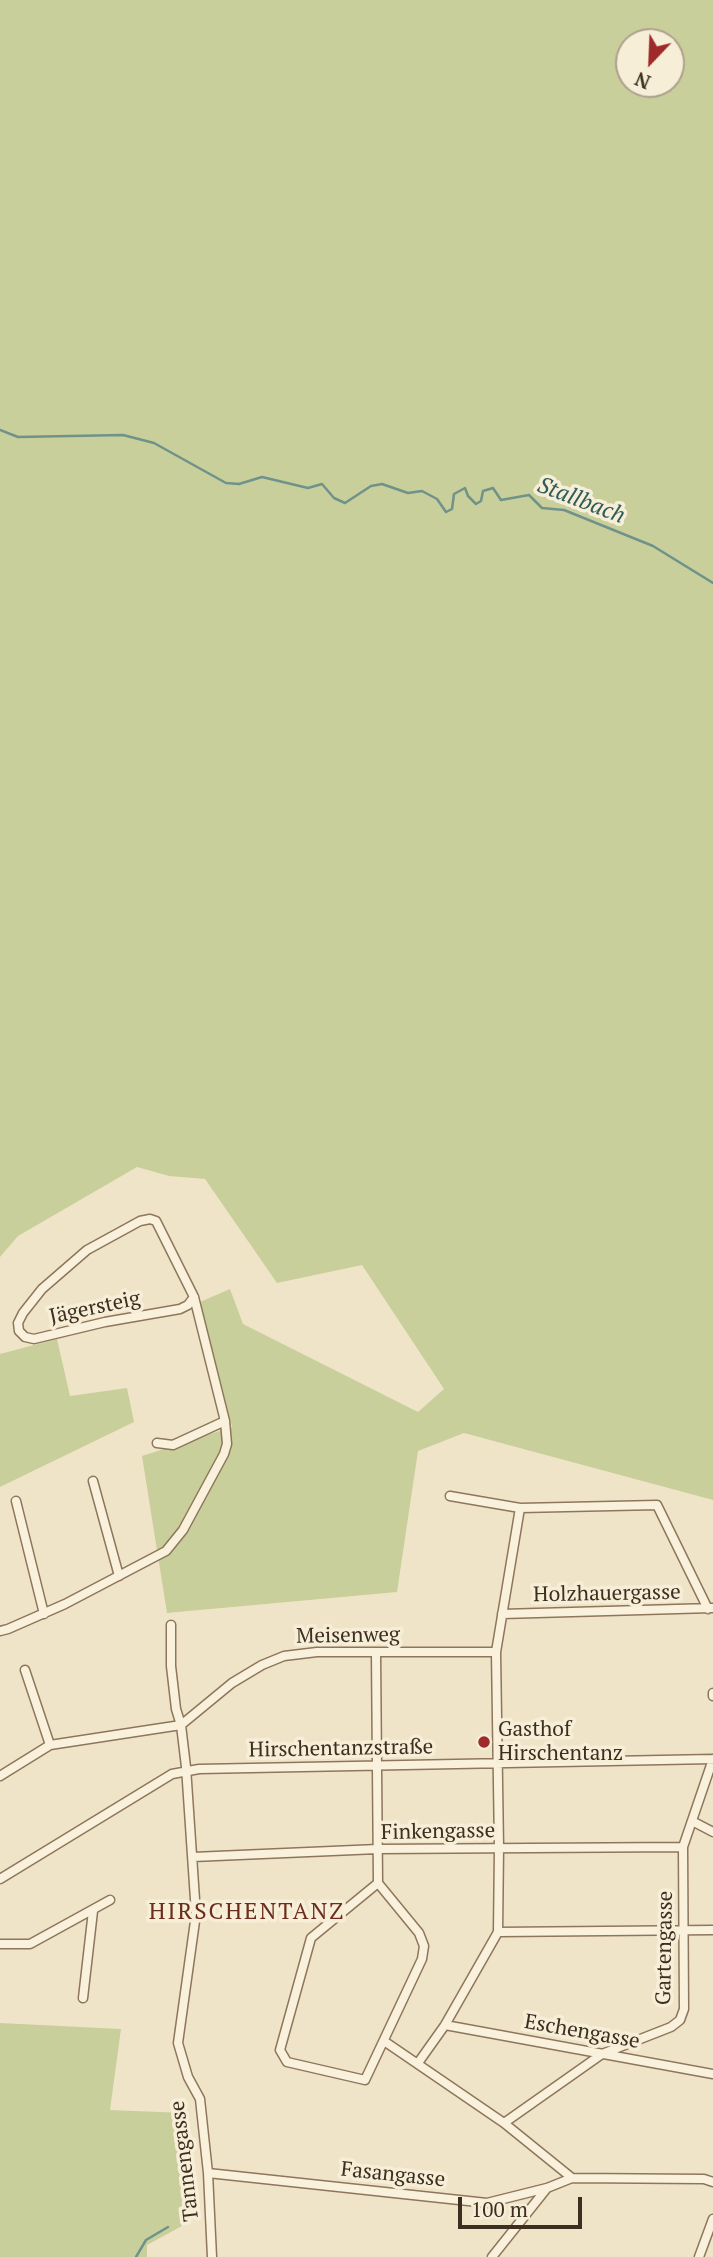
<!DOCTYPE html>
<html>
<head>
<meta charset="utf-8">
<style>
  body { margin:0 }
  #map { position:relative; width:713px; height:2257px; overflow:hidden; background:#f0e4c8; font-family:"PT Serif",serif }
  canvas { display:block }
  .north { position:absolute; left:615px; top:28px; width:70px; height:70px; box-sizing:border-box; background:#f7eed8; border:2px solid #ada18e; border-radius:50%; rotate:203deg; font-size:19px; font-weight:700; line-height:28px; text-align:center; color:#3d2e20 }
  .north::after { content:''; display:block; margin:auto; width:24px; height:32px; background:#9e2a2b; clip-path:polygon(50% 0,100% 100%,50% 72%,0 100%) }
  .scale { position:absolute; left:458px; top:2197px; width:124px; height:32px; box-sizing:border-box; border:4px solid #3d2e20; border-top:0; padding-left:9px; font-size:21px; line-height:24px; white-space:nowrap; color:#3d2e20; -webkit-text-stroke:5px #f7eed8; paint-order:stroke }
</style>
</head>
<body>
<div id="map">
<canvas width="713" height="2257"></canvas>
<div class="north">N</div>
<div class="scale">100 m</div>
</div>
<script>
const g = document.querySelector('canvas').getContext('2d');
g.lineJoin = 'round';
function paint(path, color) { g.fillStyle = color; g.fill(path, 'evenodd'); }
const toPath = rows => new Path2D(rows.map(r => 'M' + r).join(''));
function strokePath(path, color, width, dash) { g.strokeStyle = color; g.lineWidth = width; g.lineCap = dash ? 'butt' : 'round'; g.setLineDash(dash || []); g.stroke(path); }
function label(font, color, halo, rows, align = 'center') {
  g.font = font + ' "PT Serif",serif'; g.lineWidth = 7; g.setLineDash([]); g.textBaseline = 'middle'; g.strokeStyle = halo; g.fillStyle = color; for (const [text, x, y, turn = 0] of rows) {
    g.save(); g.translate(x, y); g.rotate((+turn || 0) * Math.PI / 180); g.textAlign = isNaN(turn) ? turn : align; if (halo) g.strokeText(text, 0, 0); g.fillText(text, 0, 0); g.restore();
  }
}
paint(toPath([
  [0,0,713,0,713,1500,464,1433,418,1451,397,1592,167,1613,142,1456,232,1427,200,1302,230,1289,243,1324,418,1412,444,1389,362,1265,277,1283,205,1179,169,1176,137,1167,18,1236,0,1257],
  [629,42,671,42,671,84,629,84],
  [57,1339,70,1396,127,1388,134,1422,0,1487,0,1354],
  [0,2023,121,2029,110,2110,185,2113,182,2226,147,2245,147,2257,0,2257]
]), '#c9cf9b');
strokePath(toPath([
  [0,430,18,437,123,435,154,443,226,483,239,484,262,477,308,488,322,484,334,498,345,503,371,486,382,484,408,493,422,491,437,499,446,512,452,509,454,494,465,488,468,496,476,504,481,501,483,491,493,488,501,500,529,495,542,508,564,510,653,546,713,583],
  [136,2257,146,2240,168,2227]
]), '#6f938a', 2.5);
const minor = toPath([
  [157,1443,173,1445,225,1421],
  [93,1481,119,1576],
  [450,1496,520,1508,657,1505,708,1609],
  [16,1501,44,1614],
  [502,1614,712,1608],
  [171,1625,171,1666,176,1709,181,1725,186,1767,196,1914,178,2043,188,2077,200,2099,208,2173,212,2257],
  [0,1631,8,1629,65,1604,166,1551,183,1530,224,1454,227,1444,225,1421,194,1297,156,1221,150,1219,140,1221,87,1250,42,1289,23,1313,18,1323,19,1331,25,1337,34,1339,105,1322,180,1309,188,1305,194,1297],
  [376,1653,378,1883,311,1938,280,2050,287,2062,365,2080,422,1959,424,1946,419,1933,378,1883],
  [25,1670,50,1745],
  [713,1693,713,1696],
  [0,1776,50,1745,181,1725,232,1683,262,1665,284,1656,317,1652,496,1652],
  [692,1821,713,1832],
  [193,1857,378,1849,683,1847],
  [0,1879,172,1774,199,1769,713,1759],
  [498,1932,713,1930],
  [0,1944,30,1944,110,1900],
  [83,1998,93,1911],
  [445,2025,713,2074],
  [384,2041,504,2123,572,2178,704,2179,713,2182],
  [418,2063,445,2025,498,1932,499,1848,496,1652,520,1508],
  [504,2123,602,2054,671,2027,680,2020,684,2009,683,1847,713,1759],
  [208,2173,487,2203,547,2188,572,2178],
  [492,2257,547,2188],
  [699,2257,713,2219]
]);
strokePath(minor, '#8d765c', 11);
strokePath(minor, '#faf1dc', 8);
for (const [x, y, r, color] of [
  [484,1742,7,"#9e2a2b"]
]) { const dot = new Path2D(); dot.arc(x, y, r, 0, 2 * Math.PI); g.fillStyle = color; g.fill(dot); strokePath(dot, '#f7eed8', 2.5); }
label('21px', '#3d2e20', '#f7eed8', [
  ["Jägersteig",95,1308,-12],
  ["Holzhauergasse",607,1594,-1],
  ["Meisenweg",348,1636,-1],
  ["Hirschentanzstraße",341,1749,-1],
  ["Finkengasse",438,1832,-1],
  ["Gartengasse",665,1948,-89],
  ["Eschengasse",582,2032,10],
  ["Tannengasse",185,2161,-97],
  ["Fasangasse",393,2175,6]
]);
label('21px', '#3d2e20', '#f7eed8', [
  ["Gasthof",498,1730],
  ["Hirschentanz",498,1754]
], 'left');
label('italic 23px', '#2f5d5a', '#f7eed8', [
  ["Stallbach",581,501,21]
]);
g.letterSpacing = '2px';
label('23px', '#6b2e1e', '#f7eed8', [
  ["HIRSCHENTANZ",247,1912]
]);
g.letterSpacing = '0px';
</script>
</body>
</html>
